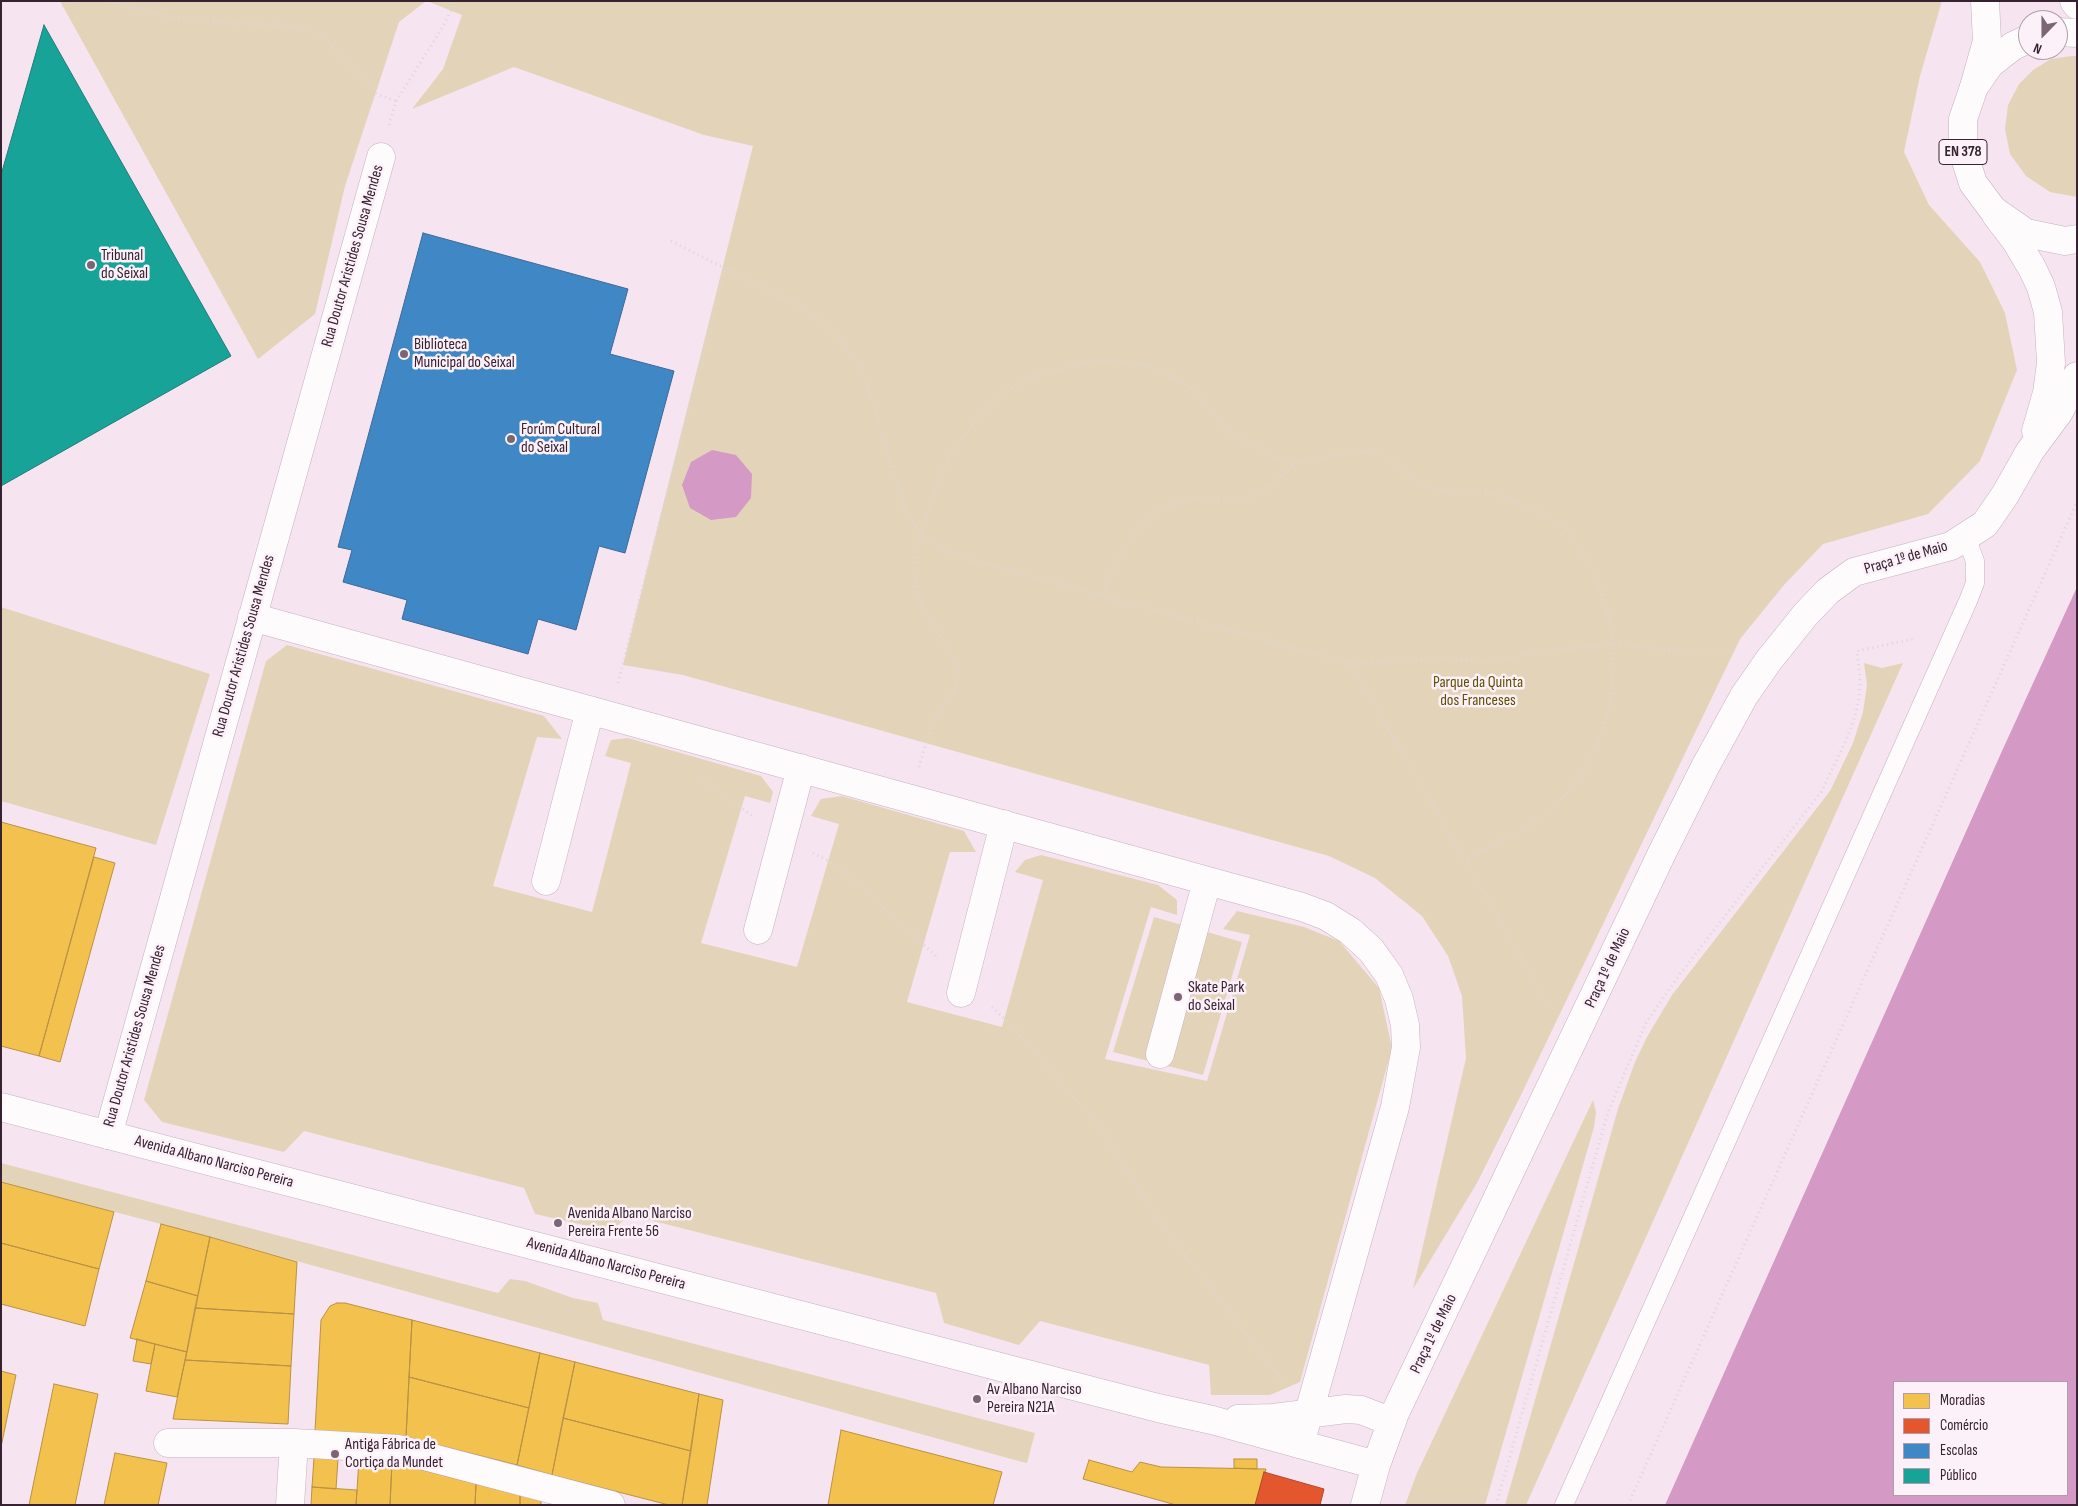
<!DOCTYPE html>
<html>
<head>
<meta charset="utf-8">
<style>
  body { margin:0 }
  #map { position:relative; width:2078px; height:1506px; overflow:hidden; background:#f6e4f0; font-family:"Sofia Sans Condensed",sans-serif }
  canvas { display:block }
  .frame { position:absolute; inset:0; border:2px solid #372231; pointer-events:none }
  .legend { position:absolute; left:1893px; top:1381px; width:175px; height:115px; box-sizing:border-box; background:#fcf1f9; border:1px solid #ad9ea9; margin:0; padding:6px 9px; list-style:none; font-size:15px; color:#372231 }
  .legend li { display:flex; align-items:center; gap:10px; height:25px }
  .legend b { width:25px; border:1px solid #ad9ea9 }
  .north { position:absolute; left:2018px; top:10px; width:50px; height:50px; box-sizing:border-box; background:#fcf1f9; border:1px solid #ad9ea9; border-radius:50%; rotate:202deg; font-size:14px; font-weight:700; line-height:20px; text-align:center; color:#372231 }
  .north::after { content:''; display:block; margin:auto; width:18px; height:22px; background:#7a6674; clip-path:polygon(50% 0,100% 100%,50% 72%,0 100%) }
</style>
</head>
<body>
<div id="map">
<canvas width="2078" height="1506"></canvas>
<div class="frame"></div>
<ul class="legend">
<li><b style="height:14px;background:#f2c14e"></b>Moradias</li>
<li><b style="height:14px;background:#e4572e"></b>Comércio</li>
<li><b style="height:14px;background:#3f88c5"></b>Escolas</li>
<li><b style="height:14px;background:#17a398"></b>Público</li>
</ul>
<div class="north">N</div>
</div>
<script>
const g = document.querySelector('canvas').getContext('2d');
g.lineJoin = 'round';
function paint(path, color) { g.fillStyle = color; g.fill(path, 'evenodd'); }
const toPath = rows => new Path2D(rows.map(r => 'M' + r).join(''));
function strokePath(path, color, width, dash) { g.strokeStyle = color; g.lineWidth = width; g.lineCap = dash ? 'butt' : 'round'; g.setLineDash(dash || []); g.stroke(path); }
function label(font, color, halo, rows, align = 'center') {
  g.font = font + ' "Sofia Sans Condensed",sans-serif'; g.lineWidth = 5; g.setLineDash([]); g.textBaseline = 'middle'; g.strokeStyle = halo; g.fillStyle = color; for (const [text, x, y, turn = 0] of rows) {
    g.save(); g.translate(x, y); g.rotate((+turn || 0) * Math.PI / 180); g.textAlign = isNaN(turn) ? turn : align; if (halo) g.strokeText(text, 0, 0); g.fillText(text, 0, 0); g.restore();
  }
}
paint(toPath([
  [60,1,426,1,399,22,345,186,315,314,258,359],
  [427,1,1942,1,1920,76,1904,152,1929,205,1980,262,2005,313,2017,370,1980,461,1928,514,1823,544,1784,585,1740,639,1520,1097,1477,1183,1413,1289,1466,1058,1462,996,1448,956,1422,916,1375,878,1329,856,683,675,623,665,753,146,704,135,514,67,412,109,443,69,462,15],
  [2072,56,2077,56,2077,197,2050,192,2026,176,2010,154,2005,129,2008,105,2019,84,2033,70,2051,59],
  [1,607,210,674,156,845,1,801],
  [287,645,544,716,562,739,537,737,493,886,592,912,631,763,605,756,611,740,628,738,761,776,773,792,770,803,745,796,701,943,797,967,839,824,811,816,821,799,842,796,964,831,976,852,950,852,907,1002,1002,1027,1043,880,1015,872,1025,860,1041,855,1158,885,1177,900,1177,915,1151,907,1105,1059,1207,1081,1250,935,1223,929,1237,911,1304,927,1339,941,1379,988,1392,1048,1300,1382,1270,1395,1211,1395,1209,1365,1040,1321,1019,1345,944,1323,936,1293,630,1215,611,1231,535,1214,524,1188,304,1131,284,1152,162,1122,144,1100,266,661],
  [1864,663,1882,668,1903,663,1526,1505,1505,1505,1618,1109,1635,1062,1647,1037,1672,995,1830,791,1853,743,1863,712,1867,685],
  [1154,917,1242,942,1203,1075,1113,1052],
  [1593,1100,1596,1112,1594,1127,1485,1505,1405,1505,1417,1473],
  [1,1163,498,1293,510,1279,525,1281,573,1298,598,1303,603,1320,1035,1433,1027,1463,1022,1462,210,1237,1,1182]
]), '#e3d4b9');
paint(toPath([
  [712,450,736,455,752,474,751,498,736,517,711,520,690,508,682,485,691,462],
  [2077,587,2077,1505,1665,1505,2002,751],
  [1894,1382,2067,1382,2067,1495,1894,1495]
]), '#d49ac5');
const homes = toPath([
  [1,822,96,848,39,1056,1,1046,1,822],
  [94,857,115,863,60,1062,39,1056,94,857],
  [1,1182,114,1212,99,1269,1,1243,1,1182],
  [161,1224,210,1237,198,1296,146,1281,161,1224],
  [210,1237,297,1262,294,1314,195,1308,210,1237],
  [1,1243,99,1269,85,1326,1,1304,1,1243],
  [146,1281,198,1296,187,1352,130,1338,146,1281],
  [337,1303,345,1303,412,1320,406,1437,315,1431,321,1320,330,1306,337,1303],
  [195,1308,294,1314,291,1366,185,1360,195,1308],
  [412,1320,540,1353,529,1408,409,1377,412,1320],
  [137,1339,155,1344,151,1364,133,1361,137,1339],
  [155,1344,187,1352,177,1397,146,1391,155,1344],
  [540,1353,575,1362,552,1475,517,1465,540,1353],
  [185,1360,291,1366,288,1424,173,1419,185,1360],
  [575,1362,699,1394,691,1451,563,1418,575,1362],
  [1,1371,16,1375,1,1447,1,1371],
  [409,1377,529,1408,517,1465,406,1437,409,1377],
  [54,1384,98,1394,75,1505,29,1505,54,1384],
  [699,1394,723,1400,707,1505,682,1505,699,1394],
  [563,1418,691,1451,682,1505,669,1505,552,1475,563,1418],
  [841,1430,1002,1472,993,1505,828,1505,841,1430],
  [115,1453,167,1463,158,1505,104,1505,115,1453],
  [314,1458,338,1459,336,1489,312,1487,314,1458],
  [1234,1459,1257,1459,1257,1469,1234,1468,1234,1459],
  [359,1460,392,1462,390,1505,356,1505,359,1460],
  [1089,1460,1132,1472,1140,1462,1161,1467,1266,1469,1255,1505,1176,1505,1083,1479,1089,1460],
  [392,1462,476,1484,475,1505,390,1505,392,1462],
  [476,1484,520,1495,520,1505,475,1505,476,1484],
  [312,1487,357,1490,356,1505,311,1505,312,1487],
  [520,1495,541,1500,541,1505,520,1505,520,1495]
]);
paint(homes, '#f2c14e');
strokePath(homes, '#ba9145', 1);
const shops = toPath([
  [1264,1472,1324,1489,1320,1505,1255,1505,1264,1472]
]);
paint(shops, '#e4572e');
strokePath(shops, '#b0472f', 1);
const schools = toPath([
  [423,233,628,289,610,354,674,371,625,553,599,546,576,630,538,619,528,654,402,619,407,600,343,582,352,550,338,547,423,233]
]);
paint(schools, '#3f88c5');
strokePath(schools, '#3d6999', 1);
const public = toPath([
  [44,25,231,356,1,486,1,175,44,25]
]);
paint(public, '#17a398');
strokePath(public, '#217c79', 1);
const lane = toPath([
  [1564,1505,1968,601,1975,583,1975,561,1966,537]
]);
const street = toPath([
  [252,617,1302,907,1326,916,1350,931,1371,950,1389,975,1399,999,1405,1025,1406,1047,1395,1107,1300,1444],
  [546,881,590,710],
  [758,930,801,768],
  [961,993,1004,824],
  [1160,1054,1207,881],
  [108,1135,381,157],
  [168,1443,294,1443,290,1505],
  [294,1443,398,1449,611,1505]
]);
const secondary = toPath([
  [2074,1,2077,5],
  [1974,87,1987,41,1985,1],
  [1996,215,2016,241,2032,268,2041,287,2048,312,2051,363,2047,393,2036,431],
  [1,1107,1158,1408,1212,1420,1376,1465],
  [1238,1419,1273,1418,1346,1409,1361,1410,1392,1422],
  [1365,1505,1376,1465,1395,1413,1662,853,1705,767,1744,696,1769,660,1806,614,1828,591,1854,572,1951,546,1985,524,2005,495,2030,451,2059,412,2077,376]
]);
const primary = toPath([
  [2058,32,2077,33],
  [2028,39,2013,46,1990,64,1974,87,1963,119,1963,152,1973,183,1993,210,2026,233,2065,241,2077,239]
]);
strokePath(lane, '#c4b2bf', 19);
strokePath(street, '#c4b2bf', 29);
strokePath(secondary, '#c4b2bf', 29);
strokePath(primary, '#c4b2bf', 29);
strokePath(toPath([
  [105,1,169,17,224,23,289,25,305,28,324,37,377,94,396,101],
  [62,6,82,1],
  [389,125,396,101,441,30,456,1],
  [671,241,799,306,821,321,838,337,861,370,868,386,906,513,922,534,949,552,968,559,1349,663,1414,661,1443,658,1489,662,1536,652,1613,644,1679,651,1736,650],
  [1103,595,1115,564,1135,533,1147,519,1163,507,1180,501,1198,498,1233,500,1251,496,1271,486,1292,465],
  [1350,664,1375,705,1550,1008],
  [618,683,725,269],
  [919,767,933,721,954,692,959,677,956,662,923,610,915,584,915,562,922,534,933,493,950,455,972,425,1001,395,1027,379,1082,362,1116,361,1145,365,1184,382,1193,389,1218,420,1232,434,1292,465,1351,451,1379,454,1420,482,1433,488,1448,491,1484,491,1500,496,1541,513,1568,530,1585,556,1597,581,1608,614,1613,644,1613,672,1610,702,1603,730,1587,766,1568,792,1538,820,1503,840,1465,859],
  [698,777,754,817],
  [813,853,838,866,936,956],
  [992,1007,1013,1027,1101,1129,1159,1222,1282,1380],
  [1496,1505,1608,1112,1646,1023,1680,974,1821,792,1846,741,1855,716,1859,698,1860,678,1857,651,1913,639],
  [1628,1505,2077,502]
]), '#dcd6da', 3, [1, 4]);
strokePath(lane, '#fefbfd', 18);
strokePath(street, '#fefbfd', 28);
strokePath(secondary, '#fefbfd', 28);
strokePath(primary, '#fefbfd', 28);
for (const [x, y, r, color] of [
  [91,265,5,"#7a6674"],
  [404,354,5,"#7a6674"],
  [511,439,5,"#7a6674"],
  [1178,997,5,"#7a6674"],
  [558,1223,5,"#7a6674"],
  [977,1399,5,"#7a6674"],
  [335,1454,5,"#7a6674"]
]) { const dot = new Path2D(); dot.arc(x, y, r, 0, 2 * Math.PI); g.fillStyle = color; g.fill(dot); strokePath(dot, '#fcf1f9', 2); }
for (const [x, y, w] of [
  [1963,152,48]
]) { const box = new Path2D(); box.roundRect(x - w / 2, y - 12.5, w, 25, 4); g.fillStyle = '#fcf1f9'; g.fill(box); strokePath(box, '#372231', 1); }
label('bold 15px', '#372231', null, [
  ["EN 378",1963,152]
]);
label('16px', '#372231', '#fcf1f9', [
  ["Tribunal",101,256],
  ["do Seixal",101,274],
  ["Biblioteca",414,345],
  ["Municipal do Seixal",414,363],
  ["Forúm Cultural",521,430],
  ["do Seixal",521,448],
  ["Skate Park",1188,988],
  ["do Seixal",1188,1006],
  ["Avenida Albano Narciso",568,1214],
  ["Pereira Frente 56",568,1232],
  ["Av Albano Narciso",987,1390],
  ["Pereira N21A",987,1408],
  ["Antiga Fábrica de",345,1445],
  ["Cortiça da Mundet",345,1463]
], 'left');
label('16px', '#372231', '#fcf1f9', [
  ["Rua Doutor Aristides Sousa Mendes",353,256,-74],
  ["Praça 1º de Maio",1906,558,-16],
  ["Rua Doutor Aristides Sousa Mendes",244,646,-74],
  ["Praça 1º de Maio",1608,968,-65],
  ["Rua Doutor Aristides Sousa Mendes",135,1036,-74],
  ["Avenida Albano Narciso Pereira",214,1162,15],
  ["Avenida Albano Narciso Pereira",606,1264,15],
  ["Praça 1º de Maio",1434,1334,-64]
]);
label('16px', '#5f5001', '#fcf1f9', [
  ["Parque da Quinta",1478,683],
  ["dos Franceses",1478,701]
]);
</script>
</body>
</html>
